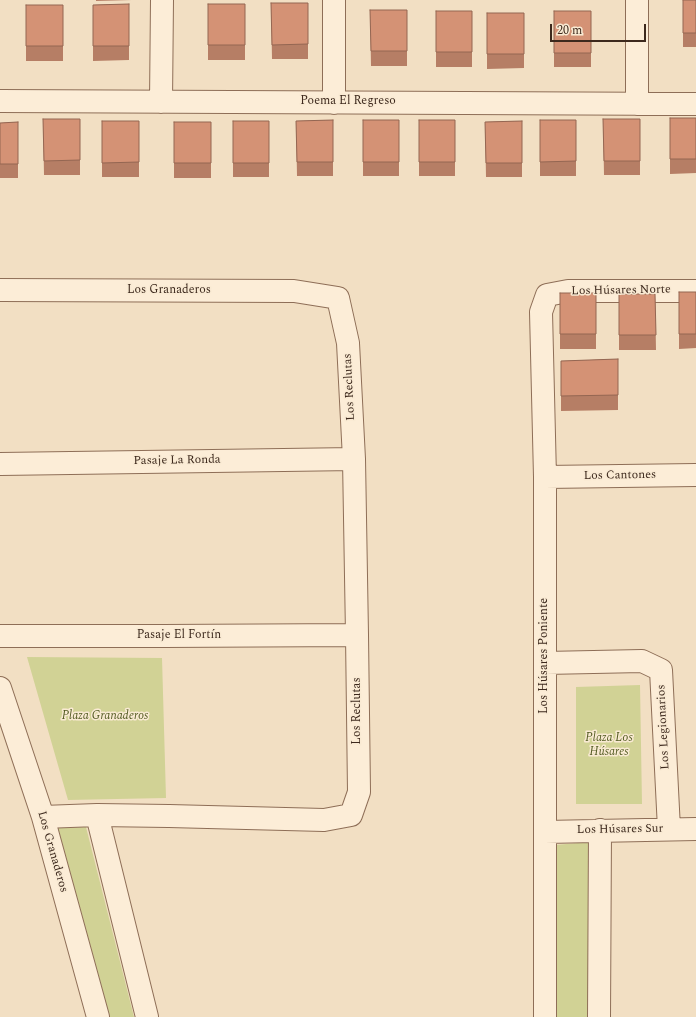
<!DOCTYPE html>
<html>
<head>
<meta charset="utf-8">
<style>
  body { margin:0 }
  #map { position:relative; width:696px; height:1017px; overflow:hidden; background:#f2dfc3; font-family:Spectral,serif }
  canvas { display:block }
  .scale { position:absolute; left:550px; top:24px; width:96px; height:18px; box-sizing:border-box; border:2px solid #3d291d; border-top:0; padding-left:5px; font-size:12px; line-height:14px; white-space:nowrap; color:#3d291d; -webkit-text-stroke:3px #f9ead3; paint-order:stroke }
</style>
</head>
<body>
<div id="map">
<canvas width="696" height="1017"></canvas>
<div class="scale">20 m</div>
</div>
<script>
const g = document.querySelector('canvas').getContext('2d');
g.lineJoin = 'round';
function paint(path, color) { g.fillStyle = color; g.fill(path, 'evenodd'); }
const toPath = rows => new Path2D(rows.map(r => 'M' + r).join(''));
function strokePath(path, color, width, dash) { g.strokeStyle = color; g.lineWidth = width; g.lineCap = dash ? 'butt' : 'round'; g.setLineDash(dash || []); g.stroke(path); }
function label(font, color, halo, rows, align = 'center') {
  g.font = font + ' Spectral,serif'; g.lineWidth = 3; g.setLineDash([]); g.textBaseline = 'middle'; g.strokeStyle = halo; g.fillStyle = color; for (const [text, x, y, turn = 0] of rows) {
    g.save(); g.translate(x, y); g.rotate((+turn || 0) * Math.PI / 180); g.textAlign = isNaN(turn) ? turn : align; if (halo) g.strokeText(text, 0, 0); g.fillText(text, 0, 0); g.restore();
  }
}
paint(toPath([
  [27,657,162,658,166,798,68,800],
  [640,685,642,804,576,804,576,687],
  [86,827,134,1017,110,1017,58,828],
  [589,842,588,1017,554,1017,555,845]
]), '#d1d295');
const minor = toPath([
  [334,0,334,103],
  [0,101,696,104],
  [161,102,162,0],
  [637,104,637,0],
  [0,290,294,291,338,298,348,343,354,459,357,635,359,792,351,815,324,820,169,816,97,815,43,817],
  [0,464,354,459],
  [545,477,696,475],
  [0,636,163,636,357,635],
  [545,663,642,661,661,670,669,829],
  [0,688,43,817,98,1017],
  [97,815,147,1017],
  [545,832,696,829],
  [545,1017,545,477,541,312,547,295,568,291,696,291],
  [599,1017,600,830]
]);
strokePath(minor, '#8e6e57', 24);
strokePath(minor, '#fcedd7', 22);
paint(toPath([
  [96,0,132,0,96,1],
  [683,0,696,0,696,47,683,47],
  [271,3,308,3,308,59,272,59],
  [129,4,129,60,93,61,93,5],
  [208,4,245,4,245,60,208,60],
  [26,5,63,5,63,61,26,61],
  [370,10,407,10,407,66,371,66],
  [436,11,472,11,472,67,436,67],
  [554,11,591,11,591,67,554,67],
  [487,13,524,13,524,68,487,69],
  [670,118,696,118,696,173,670,174],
  [43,119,80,119,80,175,44,175],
  [603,119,640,119,640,175,604,175],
  [333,120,333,176,297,176,296,121],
  [363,120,399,120,399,176,363,176],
  [419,120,455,120,455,176,419,176],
  [540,120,576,120,576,176,540,176],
  [102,121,139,121,139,177,102,177],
  [233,121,269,121,269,177,233,177],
  [522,121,522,177,486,177,485,122],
  [18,122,18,178,0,178,0,123],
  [174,122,211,122,211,178,174,178],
  [679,292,696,292,696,348,679,349],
  [560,293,596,293,596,349,560,349],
  [619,294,655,294,656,350,619,350],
  [618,359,618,410,561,411,561,361]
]), '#b67e65');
const building = toPath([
  [683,0,696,0,696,33,683,33,683,0],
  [271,3,308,3,308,44,272,45,271,3],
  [129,4,129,46,93,46,93,5,129,4],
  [208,4,245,4,245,45,208,45,208,4],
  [26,5,63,5,63,46,26,46,26,5],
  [370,10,407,10,407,51,371,51,370,10],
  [436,11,472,11,472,52,436,52,436,11],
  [554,11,591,11,591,53,554,53,554,11],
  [487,13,524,13,524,54,487,54,487,13],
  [670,118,696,118,696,159,670,159,670,118],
  [43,119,80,119,80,160,44,161,43,119],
  [603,119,640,119,640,161,604,161,603,119],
  [333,120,333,162,297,162,296,121,333,120],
  [363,120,399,120,399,162,363,162,363,120],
  [419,120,455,120,455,162,419,162,419,120],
  [540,120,576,120,576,161,540,162,540,120],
  [102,121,139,121,139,162,102,163,102,121],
  [233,121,269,121,269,163,233,163,233,121],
  [522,121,522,163,486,163,485,122,522,121],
  [18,122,18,164,0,164,0,123,18,122],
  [174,122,211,122,211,163,174,163,174,122],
  [679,292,696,292,696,334,679,334,679,292],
  [560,293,596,293,596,334,560,334,560,293],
  [619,294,655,294,656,335,619,335,619,294],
  [618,359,618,395,561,396,561,361,618,359]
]);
paint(building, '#d49275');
strokePath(building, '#946652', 1);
label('12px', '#3d291d', '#f9ead3', [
  ["Poema El Regreso",348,102],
  ["Los Granaderos",169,291],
  ["Los Húsares Norte",621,291,-1],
  ["Los Reclutas",350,387,-93],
  ["Pasaje La Ronda",177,461,-1],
  ["Los Cantones",620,476,-1],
  ["Pasaje El Fortín",179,636],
  ["Los Húsares Poniente",545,656,-90],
  ["Los Reclutas",358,711,-90],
  ["Los Legionarios",664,727,-93],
  ["Los Húsares Sur",620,830,-1],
  ["Los Granaderos",52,852,74]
]);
label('italic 12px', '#535b22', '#f9ead3', [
  ["Plaza Granaderos",105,717],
  ["Plaza Los",609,739],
  ["Húsares",609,753]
]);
</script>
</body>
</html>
